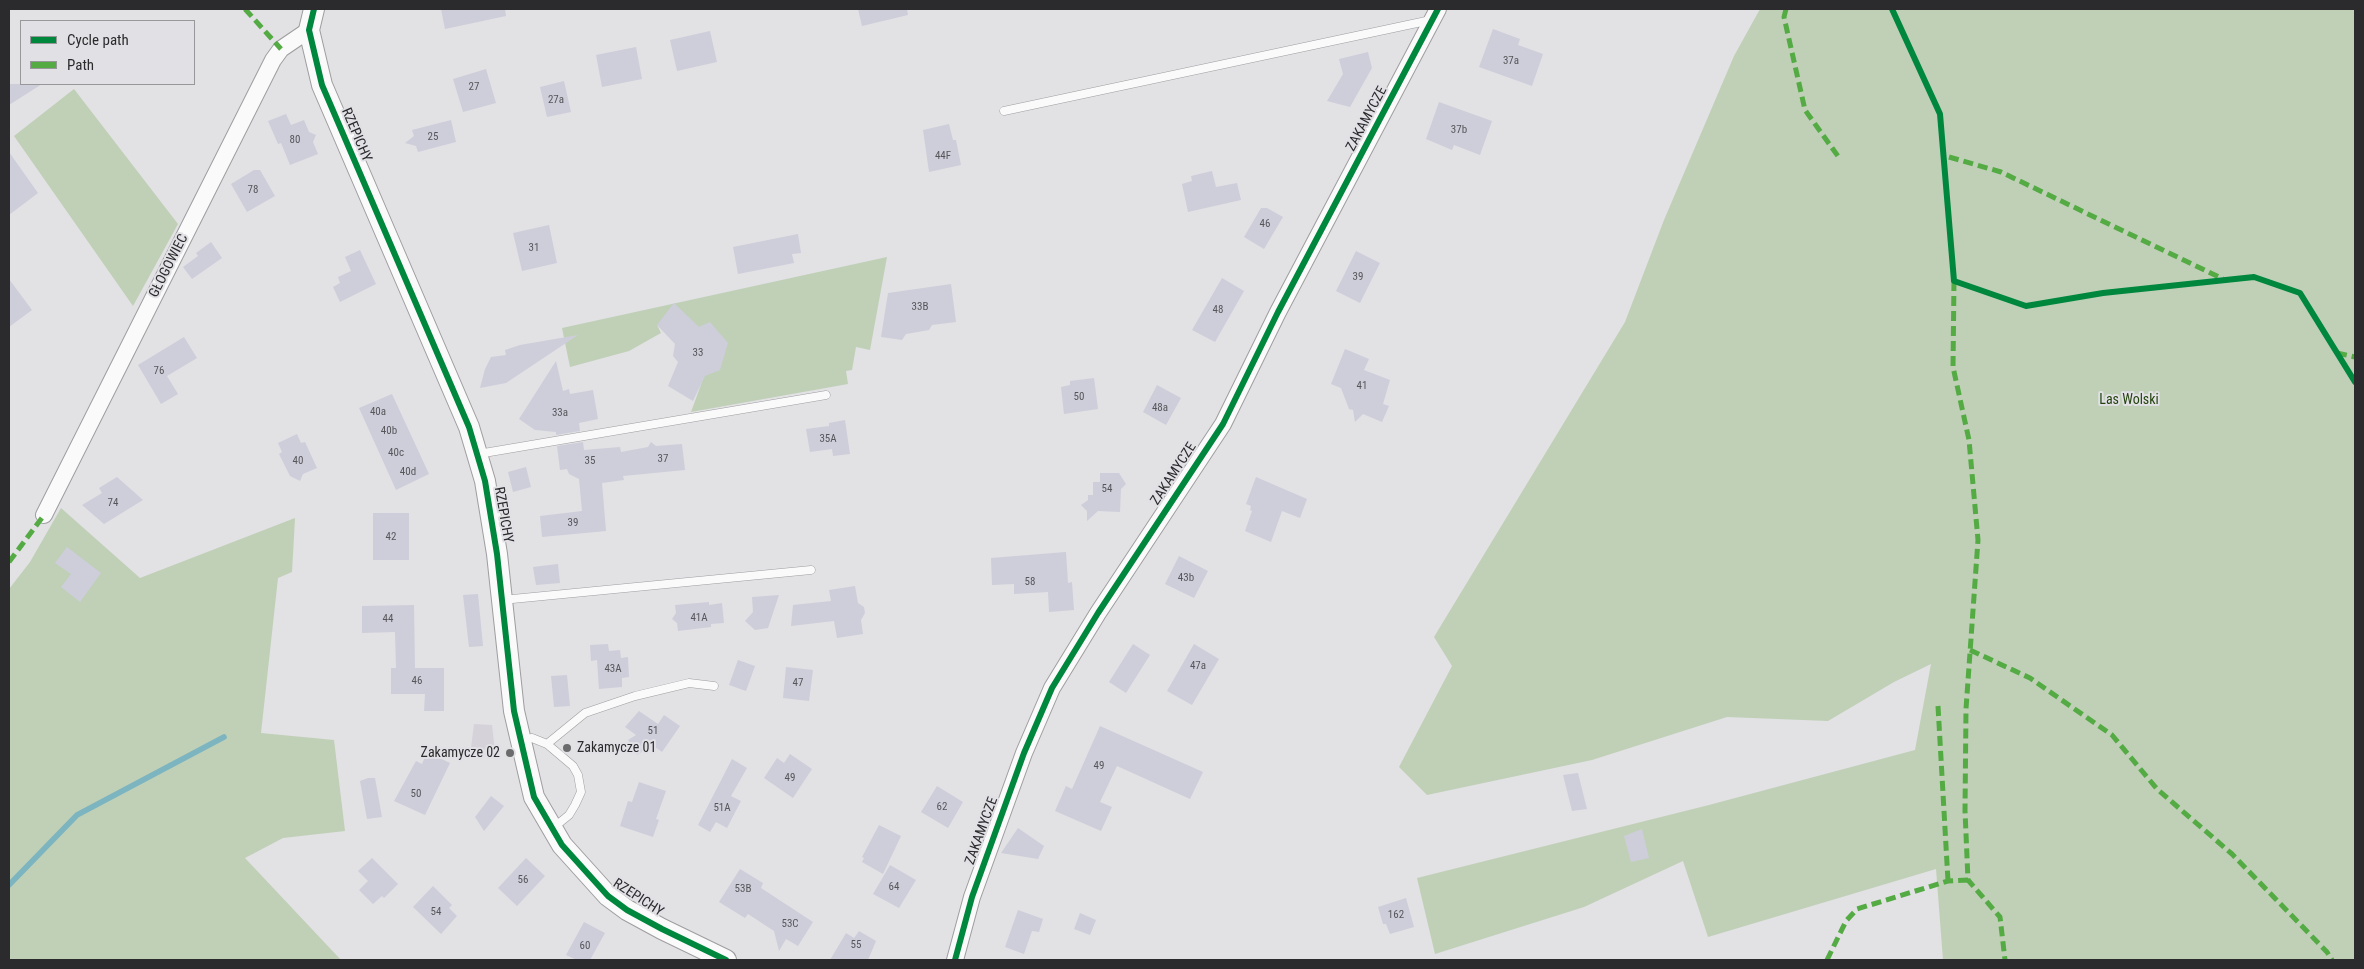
<!DOCTYPE html>
<html>
<head>
<meta charset="utf-8">
<style>
  body { margin:0 }
  #map { position:relative; width:2364px; height:969px; overflow:hidden; background:#e2e1e4; font-family:"Roboto Condensed",sans-serif }
  canvas { display:block }
  .frame { position:absolute; inset:0; border:10px solid #2b2b2d; pointer-events:none }
  .legend { position:absolute; left:20px; top:20px; width:175px; height:65px; box-sizing:border-box; background:#e1e0e5; border:1px solid #98989b; margin:0; padding:6px 9px; list-style:none; font-size:15px; color:#2b2b2d }
  .legend li { display:flex; align-items:center; gap:10px; height:25px }
  .legend b { width:25px; border:1px solid #98989b }
</style>
</head>
<body>
<div id="map">
<canvas width="2364" height="969"></canvas>
<div class="frame"></div>
<ul class="legend">
<li><b style="height:6px;background:#00873e"></b>Cycle path</li>
<li><b style="height:6px;background:#54ab44"></b>Path</li>
</ul>
</div>
<script>
const g = document.querySelector('canvas').getContext('2d');
g.lineJoin = 'round';
function paint(path, color) { g.fillStyle = color; g.fill(path, 'evenodd'); }
const toPath = rows => new Path2D(rows.map(r => 'M' + r).join(''));
function strokePath(path, color, width, dash) { g.strokeStyle = color; g.lineWidth = width; g.lineCap = dash ? 'butt' : 'round'; g.setLineDash(dash || []); g.stroke(path); }
function label(font, color, halo, rows, align = 'center') {
  g.font = font + ' "Roboto Condensed",sans-serif'; g.lineWidth = 4; g.setLineDash([]); g.textBaseline = 'middle'; g.strokeStyle = halo; g.fillStyle = color; for (const [text, x, y, turn = 0] of rows) {
    g.save(); g.translate(x, y); g.rotate((+turn || 0) * Math.PI / 180); g.textAlign = isNaN(turn) ? turn : align; if (halo) g.strokeText(text, 0, 0); g.fillText(text, 0, 0); g.restore();
  }
}
paint(toPath([
  [474,724,492,725,495,751,471,748]
]), '#d5d2da');
paint(toPath([
  [1760,9,2355,9,2355,960,1943,960,1936,869,1708,937,1683,861,1584,907,1435,954,1417,878,1709,805,1915,750,1931,664,1894,682,1828,721,1727,717,1592,760,1427,795,1399,767,1452,666,1434,637,1625,322,1664,220,1734,56],
  [74,89,178,224,133,306,14,136],
  [887,257,870,350,856,347,852,370,846,371,848,384,691,412,706,371,657,325,661,333,629,351,570,367,562,328],
  [61,508,140,578,295,518,292,572,278,578,261,733,334,740,345,831,283,838,245,858,341,960,9,960,9,589,30,562]
]), '#bfd0b7');
strokePath(toPath([
  [9,885,77,815,224,737]
]), '#7cb4c0', 5.5);
paint(toPath([
  [441,9,505,9,506,16,445,29],
  [858,9,907,9,908,15,862,26],
  [1493,29,1520,39,1518,45,1543,54,1532,86,1479,67],
  [710,31,717,62,677,71,670,40],
  [636,47,642,79,602,87,596,55],
  [1368,52,1372,68,1350,107,1327,101,1343,74,1339,59],
  [486,69,496,103,463,112,453,79],
  [564,81,571,112,547,117,540,87],
  [9,84,42,84,9,105],
  [1439,102,1492,121,1480,155,1454,145,1452,150,1426,139],
  [286,114,291,125,304,120,309,132,316,135,313,142,318,154,290,165,281,143,278,144,268,121],
  [451,120,456,142,418,152,416,146,405,143,414,136,412,130],
  [949,124,953,140,956,140,961,165,929,172,923,130],
  [9,152,38,193,9,215],
  [254,170,260,170,275,196,247,212,231,184],
  [1212,171,1216,187,1237,183,1241,200,1188,212,1182,184,1192,181,1191,176],
  [1261,208,1267,208,1283,217,1264,249,1244,237],
  [549,225,557,263,522,271,513,233],
  [798,234,801,253,792,254,794,263,738,274,733,247],
  [211,242,222,258,192,279,183,267,198,256,196,253],
  [360,250,376,284,340,302,333,287,340,283,338,277,351,271,345,257],
  [1356,251,1380,263,1360,303,1336,291],
  [1222,278,1244,291,1215,342,1192,330],
  [9,279,32,310,9,327],
  [951,284,956,322,932,325,929,330,906,334,902,340,881,337,888,293],
  [674,303,699,327,710,322,728,343,720,370,705,376,693,401,668,386,678,362,673,356,675,344,657,325],
  [578,335,506,383,480,388,485,369,491,357,506,355,505,350,520,345],
  [184,337,197,358,167,376,178,394,161,404,138,365],
  [1345,349,1369,359,1364,370,1390,380,1383,404,1389,406,1382,422,1363,414,1355,422,1353,410,1349,409,1341,388,1331,384],
  [556,361,563,391,569,389,570,394,593,390,598,419,579,423,580,431,556,435,556,432,535,430,519,419],
  [1094,378,1098,409,1064,414,1061,387,1070,385,1070,381],
  [1157,385,1181,398,1166,425,1143,412],
  [392,394,429,474,396,490,359,408],
  [845,420,850,454,833,456,832,449,810,452,806,429,829,426,829,423],
  [297,434,301,443,305,442,317,468,303,474,300,481,290,476,279,454,282,452,278,443],
  [583,442,584,450,620,447,621,452,648,447,651,442,656,446,682,444,685,470,623,476,624,480,602,483,606,531,542,537,540,516,582,511,579,479,569,474,567,469,560,470,557,446],
  [526,467,531,487,513,492,508,472],
  [1100,473,1119,473,1126,484,1121,489,1120,512,1098,511,1087,521,1087,511,1081,505,1088,500,1088,495,1093,495,1093,482,1100,482],
  [117,477,143,500,104,524,82,505,102,493,99,488],
  [1256,477,1307,499,1300,518,1282,511,1271,542,1245,531,1252,511,1250,510,1251,506,1246,504],
  [373,513,409,513,409,560,373,560],
  [67,547,101,573,80,602,61,587,71,574,55,563],
  [1066,552,1068,583,1072,582,1074,610,1049,612,1048,592,1014,594,1014,584,992,585,991,558],
  [1179,556,1208,571,1194,598,1165,584],
  [558,564,560,583,536,585,533,567],
  [855,586,858,603,864,607,865,613,861,620,863,634,837,638,834,621,791,626,793,605,831,601,829,590],
  [478,594,483,646,469,647,463,595],
  [779,595,768,628,755,630,745,621,753,612,752,597],
  [709,602,709,605,722,603,724,623,711,624,711,627,678,631,677,623,672,619,676,613,675,605],
  [414,605,415,668,444,668,444,711,424,711,425,694,391,694,391,668,396,668,395,632,362,633,362,606],
  [608,644,609,651,620,650,621,658,628,657,629,677,622,678,622,687,599,689,597,660,591,661,590,645],
  [1133,644,1150,655,1126,693,1109,682],
  [1194,644,1219,659,1192,705,1167,691],
  [738,660,755,666,746,691,729,685],
  [786,667,813,670,809,701,783,698],
  [567,675,570,706,554,707,551,676],
  [639,711,658,724,664,715,680,726,662,752,652,745,637,755,628,740,636,735,625,727],
  [1100,726,1203,772,1190,799,1117,766,1100,802,1112,807,1101,831,1055,811,1066,786,1072,789],
  [427,752,450,763,425,815,394,801,416,761,422,764],
  [790,754,812,769,793,798,764,778,777,758,784,763],
  [732,759,747,768,731,796,741,801,727,828,716,822,710,832,698,825],
  [1578,773,1587,809,1572,811,1563,775],
  [368,778,375,778,382,817,367,819,360,781],
  [639,782,666,791,656,819,659,820,653,837,620,826,628,801,632,802],
  [937,786,963,802,948,828,921,812],
  [491,796,504,806,484,831,475,817],
  [879,825,901,836,883,874,862,862,864,858,862,857],
  [1018,828,1044,846,1038,859,1001,853],
  [1642,829,1649,858,1631,862,1624,836],
  [372,858,398,884,384,898,382,896,373,904,359,890,368,881,358,871],
  [526,858,545,876,517,906,498,888],
  [890,865,916,880,899,908,873,894],
  [740,869,763,883,761,888,813,922,798,946,786,939,779,951,774,931,748,914,745,918,719,902],
  [433,886,452,905,449,908,457,916,441,934,413,907],
  [1406,898,1414,927,1390,934,1386,924,1383,924,1378,907],
  [1018,910,1043,919,1039,932,1032,931,1024,954,1005,947],
  [1080,913,1096,920,1090,935,1074,929],
  [584,922,605,933,590,960,577,960,566,955],
  [859,931,876,941,868,960,830,960,846,933,854,938]
]), '#cecedb');
const service = toPath([
  [1004,111,1431,20],
  [478,454,826,395],
  [502,600,811,570],
  [521,740,532,738,547,744,573,766,578,775,581,792,575,805,569,815,553,828],
  [547,744,585,713,635,696,689,683,714,686]
]);
const minor = toPath([
  [44,515,273,60,281,49,309,30],
  [955,960,972,897,1024,753,1052,688,1098,613,1223,424,1278,312,1438,9]
]);
const tertiary = toPath([
  [314,9,309,30,322,85,469,427,485,481,497,554,514,711,534,797,562,845,608,896,627,910,662,929,726,960]
]);
strokePath(service, '#9e9d9f', 9);
strokePath(minor, '#9e9d9f', 18);
strokePath(tertiary, '#9e9d9f', 22);
strokePath(service, '#fbfafb', 8);
strokePath(minor, '#fbfafb', 16);
strokePath(tertiary, '#fbfafb', 20);
strokePath(toPath([
  [245,9,281,49],
  [1786,9,1784,17,1805,110,1840,159],
  [1949,157,2001,172,2223,279],
  [1954,281,1953,367,1969,440,1978,540,1966,709,1965,811,1968,880,2000,917,2005,960],
  [2337,353,2355,357],
  [9,562,44,515],
  [1970,650,2030,678,2112,735,2157,789,2232,854,2327,952,2332,960],
  [1938,706,1948,881],
  [1827,960,1846,921,1857,909,1948,881,1968,880]
]), '#54ab44', 5, [10, 5]);
strokePath(toPath([
  [314,9,309,30,322,85,469,427,485,481,497,554,514,711,534,797,562,845,608,896,627,910,662,929,726,960],
  [1892,9,1940,114,1954,281,2026,306,2103,293,2254,277,2300,293,2355,382],
  [955,960,972,897,1024,753,1052,688,1098,613,1223,424,1278,312,1438,9]
]), '#00873e', 6);
for (const [x, y, r, color] of [
  [567,748,5,"#6b6b6d"],
  [510,753,5,"#6b6b6d"]
]) { const dot = new Path2D(); dot.arc(x, y, r, 0, 2 * Math.PI); g.fillStyle = color; g.fill(dot); strokePath(dot, '#e1e0e5', 2); }
label('11px', '#56565a', null, [
  ["37a",1511,61],
  ["27",474,87],
  ["27a",556,100],
  ["37b",1459,130],
  ["25",433,137],
  ["80",295,140],
  ["44F",943,156],
  ["78",253,190],
  ["46",1265,224],
  ["31",534,248],
  ["39",1358,277],
  ["33B",920,307],
  ["48",1218,310],
  ["33",698,353],
  ["76",159,371],
  ["41",1362,386],
  ["50",1079,397],
  ["48a",1160,408],
  ["40a",378,412],
  ["33a",560,413],
  ["40b",389,431],
  ["35A",828,439],
  ["40c",396,453],
  ["37",663,459],
  ["40",298,461],
  ["35",590,461],
  ["40d",408,472],
  ["54",1107,489],
  ["74",113,503],
  ["39",573,523],
  ["42",391,537],
  ["43b",1186,578],
  ["58",1030,582],
  ["41A",699,618],
  ["44",388,619],
  ["47a",1198,666],
  ["43A",613,669],
  ["46",417,681],
  ["47",798,683],
  ["51",653,731],
  ["49",1099,766],
  ["49",790,778],
  ["50",416,794],
  ["62",942,807],
  ["51A",722,808],
  ["56",523,880],
  ["64",894,887],
  ["53B",743,889],
  ["54",436,912],
  ["162",1396,915],
  ["53C",790,924],
  ["55",856,945],
  ["60",585,946]
]);
label('14px', '#2b2b2d', '#e1e0e5', [
  ["ZAKAMYCZE",1367,119,-62],
  ["RZEPICHY",356,135,67],
  ["GŁOGOWIEC",169,266,-63],
  ["ZAKAMYCZE",1174,474,-57],
  ["RZEPICHY",503,515,80],
  ["ZAKAMYCZE",982,831,-70],
  ["RZEPICHY",638,898,33]
]);
label('14px', '#22430b', '#e1e0e5', [
  ["Las Wolski",2129,400]
]);
label('14px', '#2b2b2d', '#e1e0e5', [
  ["Zakamycze 01",577,748],
  ["Zakamycze 02",500,753,"right"]
], 'left');
</script>
</body>
</html>
